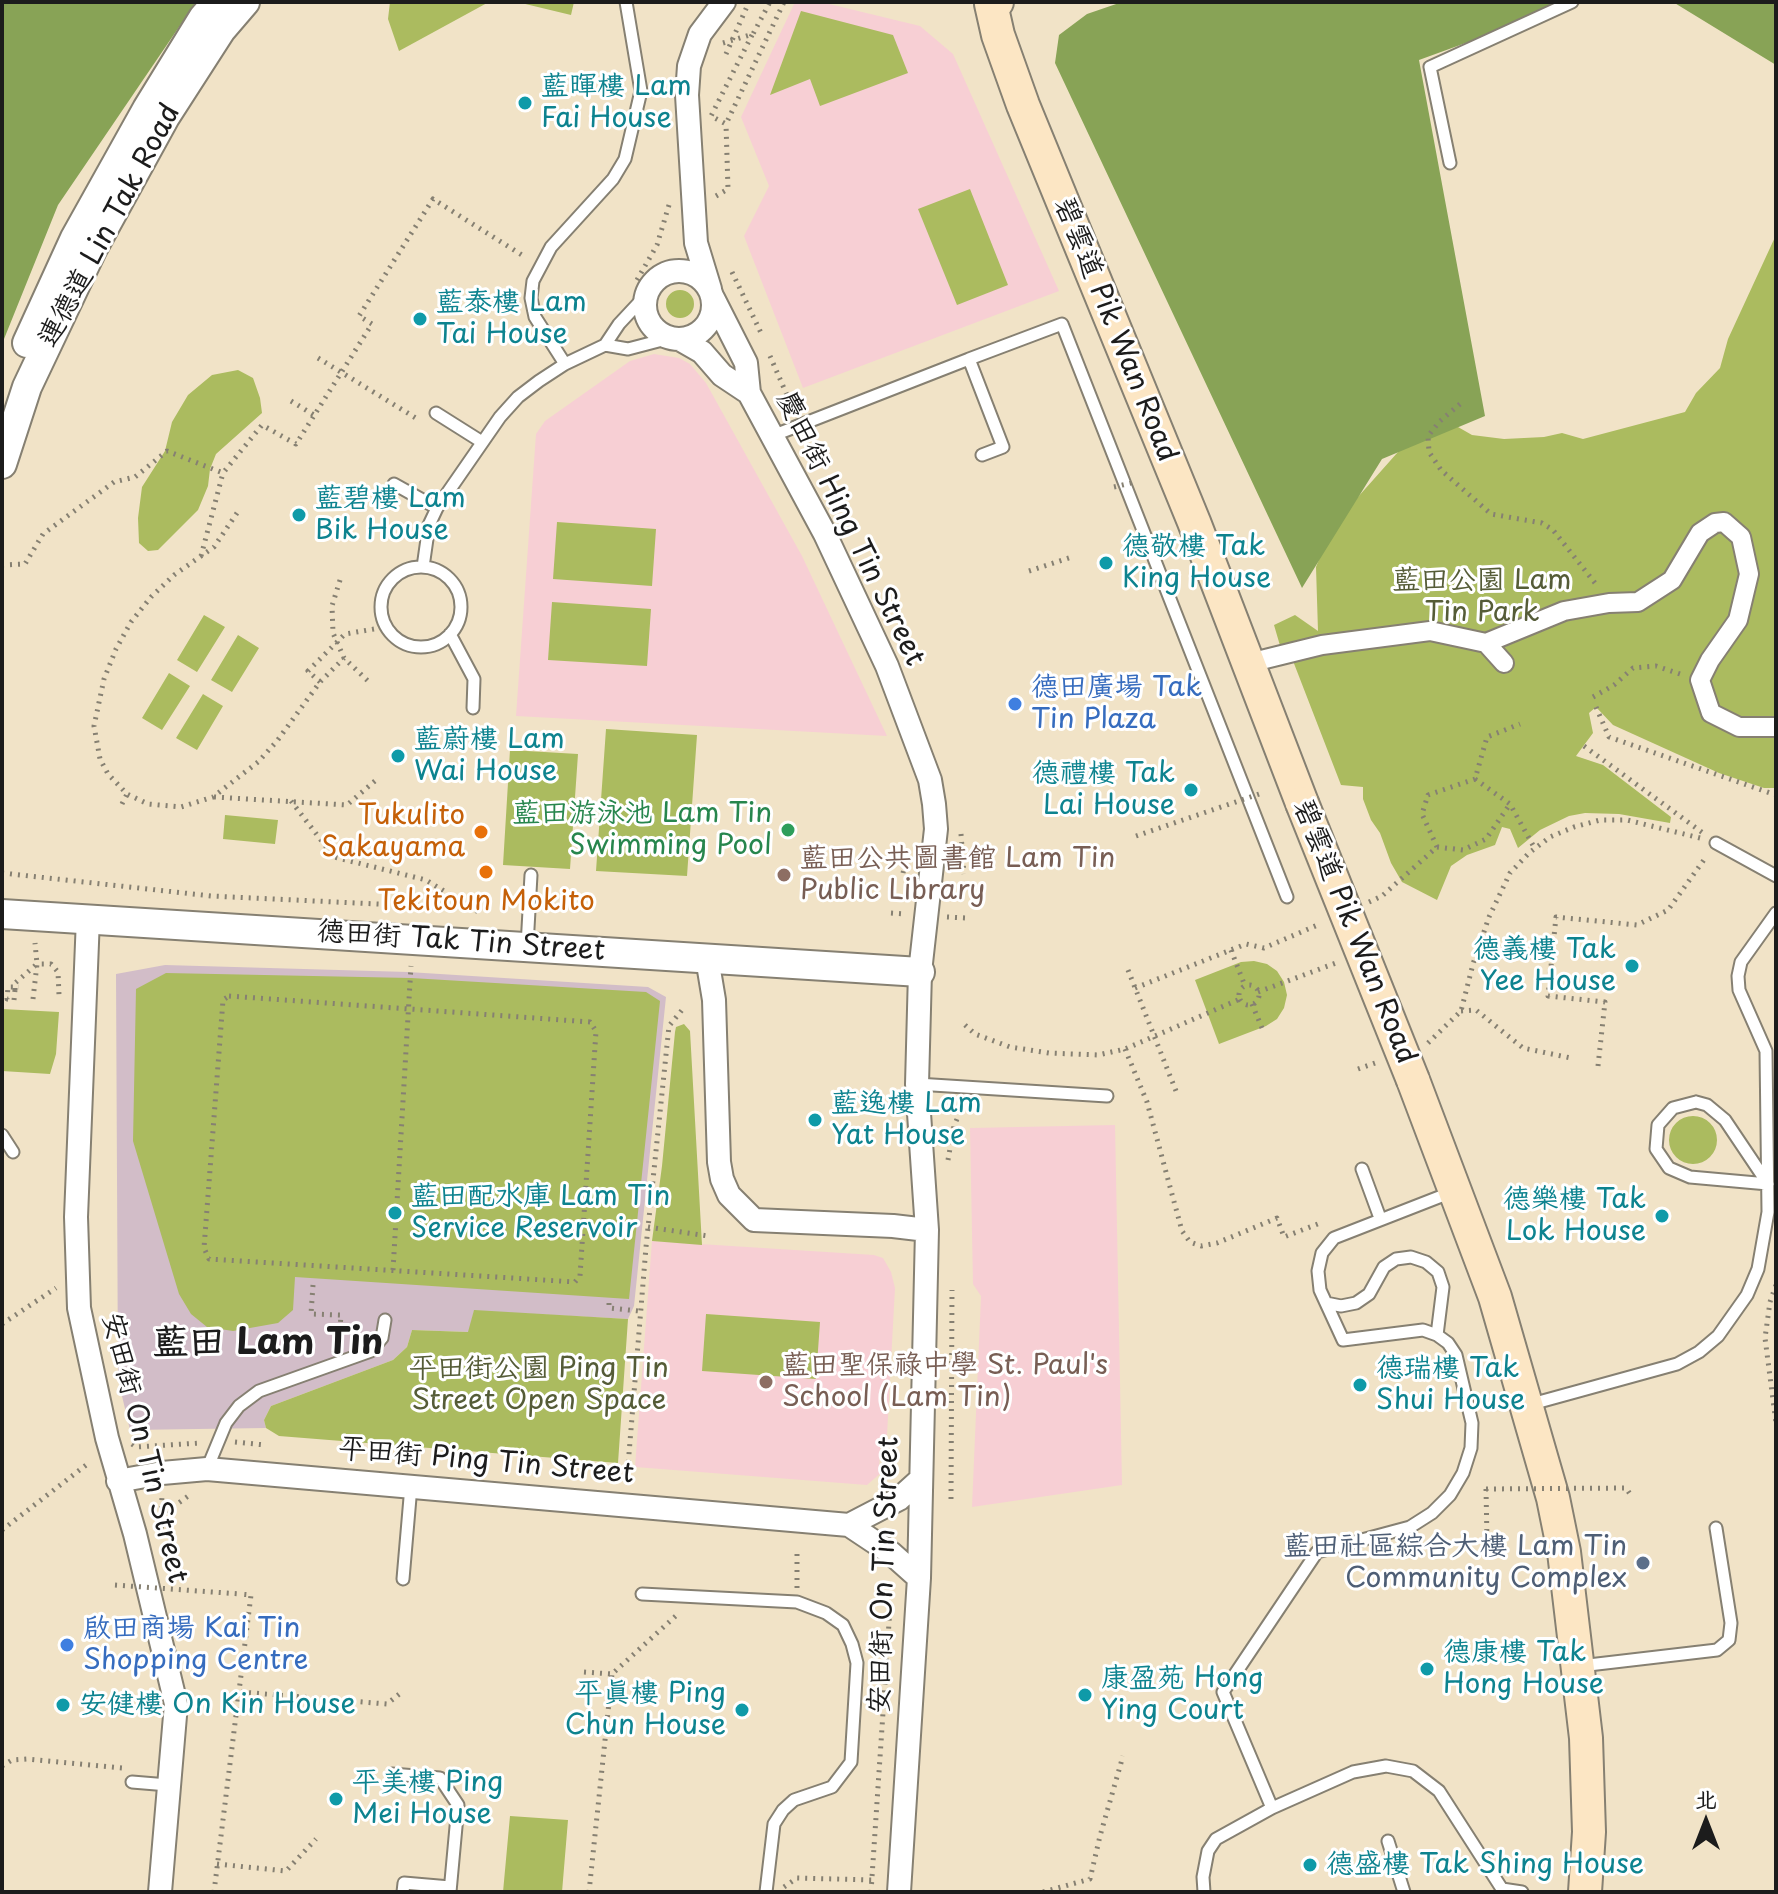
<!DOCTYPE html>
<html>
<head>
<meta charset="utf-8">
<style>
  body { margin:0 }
  #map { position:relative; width:1778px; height:1894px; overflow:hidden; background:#f1e3c7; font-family:"Playpen Sans","LXGW WenKai TC",sans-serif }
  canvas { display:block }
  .frame { position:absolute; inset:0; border:4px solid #1c1c1c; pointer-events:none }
  .north { position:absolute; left:1666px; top:1782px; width:80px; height:80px; -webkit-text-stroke:6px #fff; paint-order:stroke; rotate:0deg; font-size:22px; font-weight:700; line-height:32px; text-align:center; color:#1c1c1c }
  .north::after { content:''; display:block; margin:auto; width:28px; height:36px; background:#1c1c1c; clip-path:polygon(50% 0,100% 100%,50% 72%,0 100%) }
</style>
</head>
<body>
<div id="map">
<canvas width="1778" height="1894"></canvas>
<div class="frame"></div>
<div class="north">北</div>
</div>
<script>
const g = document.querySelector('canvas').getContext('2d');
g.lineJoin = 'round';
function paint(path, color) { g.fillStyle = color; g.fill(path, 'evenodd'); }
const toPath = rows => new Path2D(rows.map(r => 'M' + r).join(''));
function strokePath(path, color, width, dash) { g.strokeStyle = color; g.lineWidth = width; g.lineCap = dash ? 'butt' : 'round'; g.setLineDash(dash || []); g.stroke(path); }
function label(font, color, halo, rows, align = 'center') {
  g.font = font + ' "Playpen Sans","LXGW WenKai TC",sans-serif'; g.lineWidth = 6; g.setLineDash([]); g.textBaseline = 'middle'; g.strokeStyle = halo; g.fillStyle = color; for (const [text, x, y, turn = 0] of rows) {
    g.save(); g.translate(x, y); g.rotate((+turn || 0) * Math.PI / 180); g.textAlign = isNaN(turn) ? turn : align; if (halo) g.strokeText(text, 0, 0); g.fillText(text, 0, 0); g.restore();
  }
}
paint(toPath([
  [795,2,821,2,920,26,953,54,1059,291,803,388,744,236,769,186,741,117],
  [654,354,679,358,690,364,706,383,802,556,887,736,516,716,536,434,545,421,630,361],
  [1115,1125,1122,1485,972,1507,981,1296,973,1284,970,1128],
  [652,1241,874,1255,883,1258,891,1272,895,1288,887,1435,881,1436,879,1468,882,1472,867,1485,635,1467]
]), '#f7cfd4');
paint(toPath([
  [165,965,408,972,648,987,666,997,634,1306,628,1319,474,1311,469,1332,412,1330,407,1347,393,1360,271,1406,264,1420,266,1428,130,1430,118,1379,116,974]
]), '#d2bdc8');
paint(toPath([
  [390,2,486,2,487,3,399,51,388,19],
  [517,2,574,2,571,15],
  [801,11,893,35,908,73,820,106,810,79,770,95],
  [970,189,1008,285,957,305,918,209],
  [1776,235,1776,788,1764,788,1719,773,1613,725,1596,707,1589,713,1593,733,1576,756,1603,765,1671,817,1670,823,1619,814,1585,813,1569,816,1540,830,1518,848,1510,829,1502,827,1495,845,1467,855,1451,866,1437,900,1402,882,1391,863,1380,833,1371,820,1363,799,1363,787,1341,785,1288,648,1281,649,1274,625,1295,615,1318,631,1316,567,1333,525,1414,434,1458,427,1472,435,1504,439,1544,437,1562,433,1583,439,1685,412,1696,393,1720,368,1728,339],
  '666 304a14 14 0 1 1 28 0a14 14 0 1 1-28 0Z',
  [238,370,253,378,260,398,262,413,216,454,210,469,208,486,198,510,158,550,148,551,139,543,138,518,142,487,165,451,172,422,188,395,212,375],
  [557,522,656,529,652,586,553,579],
  [552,602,651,609,647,666,548,660],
  [204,615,225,627,197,672,177,660],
  [238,635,259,648,232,692,211,680],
  [169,673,190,686,162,730,142,718],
  [203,694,223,706,197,750,176,738],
  [606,729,697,735,687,876,596,871],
  [510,750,578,754,570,869,503,865],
  [225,815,278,820,275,844,223,839],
  [1254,961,1267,964,1277,971,1284,982,1287,995,1284,1008,1277,1019,1266,1026,1219,1044,1195,980,1241,962],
  [166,973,411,978,646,992,660,1001,629,1299,295,1277,293,1310,278,1323,233,1331,207,1327,191,1314,179,1294,133,1141,136,989],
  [2,1009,59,1012,56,1054,50,1074,2,1071],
  [684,1024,690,1031,702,1245,652,1241,662,1166,675,1032,676,1027],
  '1669 1140a24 24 0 1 1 48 0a24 24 0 1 1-48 0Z',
  [474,1310,628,1319,618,1463,279,1436,266,1428,264,1420,271,1406,393,1360,407,1347,412,1330,468,1332],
  [706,1314,820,1322,816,1379,702,1371],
  [510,1816,568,1820,562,1892,503,1892]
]), '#abbb5f');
paint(toPath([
  [2,2,196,2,58,205,2,344],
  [1122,2,1578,2,1419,60,1485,416,1382,459,1302,588,1055,63,1059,35,1087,14],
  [1673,2,1776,2,1776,65]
]), '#88a356');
const service = toPath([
  [1450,163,1430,67,1572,2],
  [605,345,628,349,670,338],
  [969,359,1062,324,1287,897],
  [565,364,535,317,531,298,533,281,551,247,613,179,625,159,641,91,626,2],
  [436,413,482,442],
  [772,436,969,359,1003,447,982,455],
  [394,484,437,508],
  [423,567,429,525,437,508,500,417,518,397,539,381,565,364,605,345,619,324,647,294],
  '381 607a40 40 0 1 1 80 0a40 40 0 1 1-80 0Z',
  [450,634,474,679,473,708],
  [1716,843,1776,876],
  [527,946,531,875],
  [917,1084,1107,1096],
  [1696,1102,1707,1105,1725,1120,1768,1184,1690,1177,1669,1168,1656,1149,1658,1125,1673,1108,1696,1102],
  [2,1135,13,1152],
  [1362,1169,1380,1218],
  [1326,1303,1341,1306,1356,1303,1369,1294,1384,1267,1396,1259,1411,1257,1426,1262,1438,1272,1443,1287,1437,1335],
  [1528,1405,1677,1364,1699,1352,1718,1336,1747,1295,1758,1269,1768,1212,1766,1051,1739,990,1738,976,1741,962,1776,913],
  [207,1469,226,1423,239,1406,259,1391,371,1351,382,1338,385,1320],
  [403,1579,411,1486],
  [642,1594,797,1602,826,1613,843,1625,852,1644,857,1663,851,1762,832,1787,794,1800,783,1810,774,1824,766,1892],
  [1580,1666,1717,1650,1729,1640,1731,1623,1716,1528],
  [392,1774,440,1778,458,1805,450,1892],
  [132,1782,168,1785],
  [1272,1808,1223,1692,1317,1552,1410,1527,1432,1513,1450,1495,1463,1473,1471,1448,1472,1423,1456,1355,1448,1343,1437,1335,1423,1330,1343,1340,1320,1290,1318,1271,1322,1253,1334,1238,1452,1192],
  [1388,1841,1404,1892],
  [403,1892,404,1883,450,1887],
  [1204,1892,1203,1877,1208,1851,1216,1839,1272,1808,1353,1772,1386,1766,1413,1771,1439,1791,1502,1889,1522,1892]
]);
const pedestrian = toPath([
  [1486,643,1564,611,1609,603,1638,602,1672,580,1700,533,1715,523,1724,522,1741,537,1749,574,1738,620,1710,660,1700,680,1711,713,1739,727,1776,727],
  [1249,663,1322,645,1430,631,1486,643,1504,663]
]);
const minor = toPath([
  '645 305a34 34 0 1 1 68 0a34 34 0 1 1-68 0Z',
  [710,289,696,243,687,95,689,66,700,34,724,2],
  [713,298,746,363,749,393,825,534,887,666,930,780,934,804,936,829,920,972,917,1084,927,1230,919,1578,899,1892],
  [681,340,702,352,722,375,749,393],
  [88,918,76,1217,79,1308,107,1438,135,1534,176,1704,160,1892],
  [707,958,714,1000,719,1162,722,1179,729,1195,754,1220,893,1226,927,1230],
  [118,1481,162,1473,207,1469,849,1525,891,1553,919,1578],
  [849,1525,899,1499,920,1480]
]);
const tertiary = toPath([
  [27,343,75,238,147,109,203,18,217,2],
  [2,464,27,387,93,248,165,117,221,30,245,2],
  [2,914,920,972]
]);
const secondary = toPath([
  [997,2,991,4,998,35,1023,105,1194,522,1302,803],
  [1413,1080,1495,1297,1553,1498,1564,1552,1586,1738,1589,1832,1585,1892]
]);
strokePath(service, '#868072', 15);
strokePath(pedestrian, '#868072', 22);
strokePath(minor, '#868072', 26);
strokePath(tertiary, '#868072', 32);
strokePath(secondary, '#868072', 36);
strokePath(toPath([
  [752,35,711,116,726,124,784,2],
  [723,43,753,34,770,2],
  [716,196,728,189,726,124],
  [732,272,762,335],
  [637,280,657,245,669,205],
  [770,356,793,409],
  [318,358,419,420],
  [291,401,314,415],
  [1460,404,1440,421,1428,436,1429,452,1441,470,1491,514,1542,523,1553,530,1595,583],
  [806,440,815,461],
  [237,513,214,547,174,575,151,597,131,622,116,649,104,679,94,726,100,759,108,774,127,794,148,804,181,807,213,797,258,762,277,741,320,682,344,658],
  [201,556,223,473],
  [2,565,25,564,43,534,114,482,135,477,167,451,223,473,262,425,296,444,372,324,359,316,433,199,525,257],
  [1029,571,1072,557],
  [320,682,308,671,345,634,386,627],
  [1593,697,1614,685,1633,668,1656,666,1680,674],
  [1596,707,1609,737,1776,795],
  [1584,746,1703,833],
  [1475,779,1510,804,1535,849],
  [214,797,347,805,376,780],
  [291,801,334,857,426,880,480,913],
  [122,804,127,794],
  [961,834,964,874],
  [1437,847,1463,850,1486,839,1510,804],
  [2,873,211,896,419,906],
  [903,873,906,861],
  [1369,902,1382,896,1437,847,1422,814,1428,795,1475,779,1487,737,1520,724],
  [891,913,905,914],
  [947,917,966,918],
  [1231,950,1245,986],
  [1128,970,1176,1091],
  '1239 995a10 10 0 1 1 20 0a10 10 0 1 1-20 0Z',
  [1135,988,1246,944,1264,948,1320,924],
  [15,990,15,983,37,964,35,943],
  [1258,992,1336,963],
  [229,996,590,1022,596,1031,580,1276,575,1282,209,1259,204,1248,223,1000,229,996],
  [33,999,37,964,51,964,58,972,59,995],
  [1252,1004,1262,1028],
  [1461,1011,1476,1010,1523,1048,1571,1058],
  [965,1025,975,1034,1010,1047,1049,1053,1098,1055,1125,1049,1240,999],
  [1428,1043,1461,1011,1473,964,1489,917,1510,873,1529,853,1550,837,1574,827,1600,820,1627,820,1700,838],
  [1125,1049,1147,1102,1182,1231,1190,1242,1201,1246,1217,1243,1277,1218,1284,1237,1323,1222],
  [1598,1066,1605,1002,1548,996,1556,917,1637,925,1668,910,1706,857],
  [1358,1069,1378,1062],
  [948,1160,954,1126,963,1105],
  [648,1227,708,1236],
  [393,1270,411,966],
  [313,1285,311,1314,341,1315,339,1343],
  [1776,1285,1770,1302,1765,1338,1776,1423],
  [609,1303,609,1308,639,1311],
  [2,1324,56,1288],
  [235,1442,265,1445],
  [132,1444,136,1447,201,1443],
  [627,1478,646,1247,669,1026,682,1010],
  [1486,1489,1487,1540],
  [951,1499,952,1290],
  [161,1528,173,1507,191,1494],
  [157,1529,161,1528,162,1494],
  [2,1530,90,1462],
  [797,1588,797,1549],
  [584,1672,612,1674,679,1613],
  [241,1692,387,1704,403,1691],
  [2,1766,12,1760,27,1759,123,1768],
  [217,1864,286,1871,316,1839],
  [784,1887,797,1878,872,1880],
  [214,1892,251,1595,240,1594],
  [589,1892,612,1674],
  [871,1892,890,1608],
  [1043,1892,1090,1879,1100,1836,1123,1756]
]), '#868072', 5, [2, 6]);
strokePath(service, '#fff', 11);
strokePath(pedestrian, '#fff', 18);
strokePath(minor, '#fff', 22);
strokePath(tertiary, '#fff', 28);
strokePath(secondary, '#fce6c4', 32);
const secondaryBridge = toPath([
  [1302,803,1413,1080]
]);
strokePath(secondaryBridge, '#868072', 36, []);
strokePath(toPath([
  [726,54,749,2],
  [1114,487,1131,483],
  [340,580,332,606,333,633,344,658,369,682],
  [1136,836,1262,793],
  [15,990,14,1000,7,999,8,987,19,987],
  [1486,1489,1626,1488,1630,1494],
  [115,1585,240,1594]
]), '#868072', 5, [2, 6]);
strokePath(secondaryBridge, '#fce6c4', 32);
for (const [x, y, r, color] of [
  [525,103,8,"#0f9aa8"],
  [420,319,8,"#0f9aa8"],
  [299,515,8,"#0f9aa8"],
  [1106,563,8,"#0f9aa8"],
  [1015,704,8,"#3f7fe0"],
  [398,756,8,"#0f9aa8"],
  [1191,790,8,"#0f9aa8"],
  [788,830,8,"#2e9e5b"],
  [481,832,8,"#e8710a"],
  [486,872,8,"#e8710a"],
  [784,875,8,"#8d6e63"],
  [1632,966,8,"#0f9aa8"],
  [815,1120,8,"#0f9aa8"],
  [395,1213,8,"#0f9aa8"],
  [1662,1216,8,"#0f9aa8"],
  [766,1382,8,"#8d6e63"],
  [1360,1385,8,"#0f9aa8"],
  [1643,1563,8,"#5c6f8a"],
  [67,1645,8,"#3f7fe0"],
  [1427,1669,8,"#0f9aa8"],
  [1085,1695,8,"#0f9aa8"],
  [63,1705,8,"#0f9aa8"],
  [742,1710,8,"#0f9aa8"],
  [336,1799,8,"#0f9aa8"],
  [1310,1865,8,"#0f9aa8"]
]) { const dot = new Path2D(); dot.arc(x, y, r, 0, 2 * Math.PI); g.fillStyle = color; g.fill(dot); strokePath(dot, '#fff', 3); }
label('28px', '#0d838f', '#fff', [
  ["藍暉樓 Lam",541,87],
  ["Fai House",541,119],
  ["藍泰樓 Lam",436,303],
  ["Tai House",436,335],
  ["藍碧樓 Lam",315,499],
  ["Bik House",315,531],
  ["德敬樓 Tak",1122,547],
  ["King House",1122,579],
  ["藍蔚樓 Lam",414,740],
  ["Wai House",414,772],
  ["德禮樓 Tak",1175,774,"right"],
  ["Lai House",1175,806,"right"],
  ["德義樓 Tak",1616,950,"right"],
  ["Yee House",1616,982,"right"],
  ["藍逸樓 Lam",831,1104],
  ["Yat House",831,1136],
  ["藍田配水庫 Lam Tin",411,1197],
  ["Service Reservoir",411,1229],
  ["德樂樓 Tak",1646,1200,"right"],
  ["Lok House",1646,1232,"right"],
  ["德瑞樓 Tak",1376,1369],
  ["Shui House",1376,1401],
  ["德康樓 Tak",1443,1653],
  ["Hong House",1443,1685],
  ["康盈苑 Hong",1101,1679],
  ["Ying Court",1101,1711],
  ["平真樓 Ping",726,1694,"right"],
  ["Chun House",726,1726,"right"],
  ["安健樓 On Kin House",79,1705],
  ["平美樓 Ping",352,1783],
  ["Mei House",352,1815],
  ["德盛樓 Tak Shing House",1326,1865]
], 'left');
label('28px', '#1c1c1c', '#fff', [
  ["連德道 Lin Tak Road",110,226,-62],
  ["碧雲道 Pik Wan Road",1115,330,68],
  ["慶田街 Hing Tin Street",850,529,64],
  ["碧雲道 Pik Wan Road",1354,932,68],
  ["德田街 Tak Tin Street",461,942,4],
  ["安田街 On Tin Street",144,1448,76],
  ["平田街 Ping Tin Street",486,1462,5],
  ["安田街 On Tin Street",885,1575,-88]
]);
label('28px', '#555c37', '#fff', [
  ["藍田公園 Lam",1482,581],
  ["Tin Park",1482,613],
  ["平田街公園 Ping Tin",539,1369],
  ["Street Open Space",539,1401]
]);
label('28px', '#366cbe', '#fff', [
  ["德田廣場 Tak",1031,688],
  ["Tin Plaza",1031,720],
  ["啟田商場 Kai Tin",83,1629],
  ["Shopping Centre",83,1661]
], 'left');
label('28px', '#27864d', '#fff', [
  ["藍田游泳池 Lam Tin",772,814],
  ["Swimming Pool",772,846]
], 'right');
label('28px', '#c56008', '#fff', [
  ["Tukulito",465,816],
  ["Sakayama",465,848],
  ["Tekitoun Mokito",486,902,"center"]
], 'right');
label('28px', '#785e54', '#fff', [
  ["藍田公共圖書館 Lam Tin",800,859],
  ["Public Library",800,891],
  ["藍田聖保祿中學 St. Paul's",782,1366],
  ["School (Lam Tin)",782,1398]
], 'left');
label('28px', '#4e5e75', '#fff', [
  ["藍田社區綜合大樓 Lam Tin",1627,1547],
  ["Community Complex",1627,1579]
], 'right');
label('bold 36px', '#1c1c1c', '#fff', [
  ["藍田 Lam Tin",268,1344]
]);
</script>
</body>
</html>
